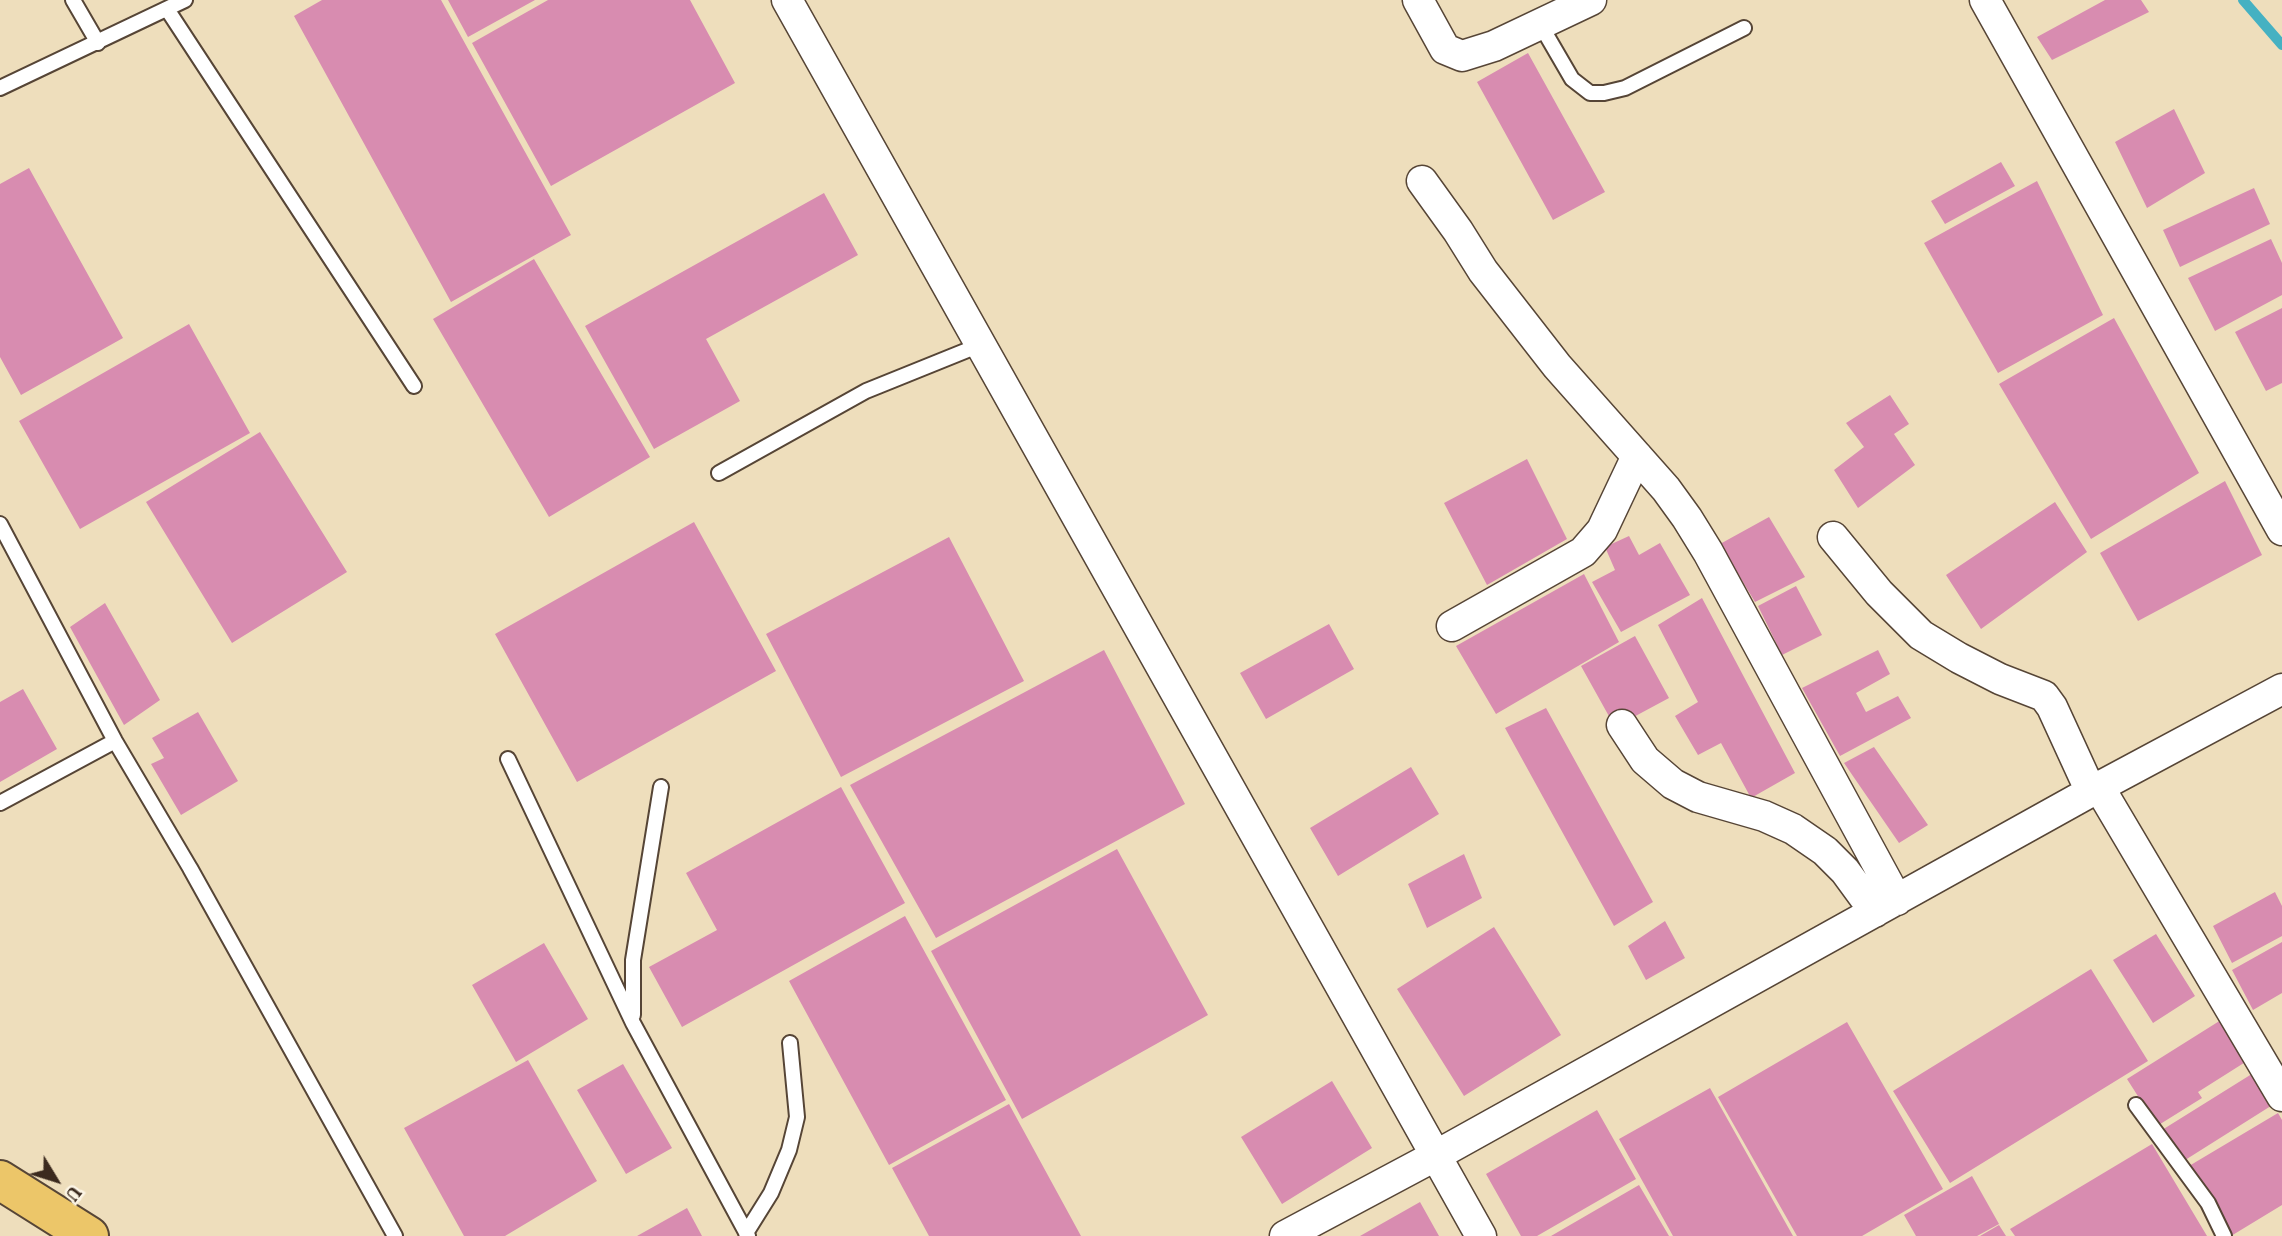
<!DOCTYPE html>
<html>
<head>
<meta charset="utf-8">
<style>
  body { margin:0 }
  #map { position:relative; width:2282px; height:1236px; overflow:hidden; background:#eedebc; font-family:Vollkorn,serif }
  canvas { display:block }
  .north { position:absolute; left:21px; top:1145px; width:70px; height:70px; -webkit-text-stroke:5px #fcf5e5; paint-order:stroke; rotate:128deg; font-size:19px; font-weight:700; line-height:28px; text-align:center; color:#3b2a1e }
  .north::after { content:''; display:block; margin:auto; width:24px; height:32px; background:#3b2a1e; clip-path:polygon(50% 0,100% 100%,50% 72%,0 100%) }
</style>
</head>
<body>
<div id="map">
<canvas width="2282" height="1236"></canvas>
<div class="north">U</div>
</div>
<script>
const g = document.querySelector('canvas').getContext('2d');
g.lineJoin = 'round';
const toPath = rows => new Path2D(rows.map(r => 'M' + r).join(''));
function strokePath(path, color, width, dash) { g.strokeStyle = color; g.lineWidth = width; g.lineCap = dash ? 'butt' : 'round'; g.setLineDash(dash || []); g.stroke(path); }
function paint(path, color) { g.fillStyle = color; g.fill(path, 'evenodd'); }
strokePath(toPath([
  [2243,0,2282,45]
]), '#45b1c2', 10);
paint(toPath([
  [322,0,441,0,571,235,451,302,294,16],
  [448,0,535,0,468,37],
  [548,0,690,0,735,83,551,186,472,43],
  [2105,0,2141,0,2149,12,2052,60,2037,37],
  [1528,53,1605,192,1553,220,1477,82],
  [2174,109,2205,173,2147,208,2115,142],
  [2001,162,2015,186,1945,224,1931,201],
  [29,168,123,338,21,395,0,357,0,184],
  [2037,181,2103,315,1998,373,1924,243],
  [2254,188,2270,224,2180,267,2163,230],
  [824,193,858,255,706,339,740,401,654,449,585,326],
  [2271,239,2282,263,2282,295,2215,331,2188,278],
  [534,259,650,457,549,517,433,319],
  [2282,308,2282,383,2266,391,2235,332],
  [2114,318,2199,473,2091,539,1999,384],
  [189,324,250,433,80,529,19,421],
  [1890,395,1909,424,1894,434,1915,465,1858,508,1834,470,1864,447,1846,423],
  [260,432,347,572,232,643,146,502],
  [1527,459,1567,539,1487,585,1444,503],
  [2225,481,2262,555,2138,621,2100,553],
  [2055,502,2087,552,1981,629,1946,575],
  [1769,517,1805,577,1755,602,1720,544],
  [694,522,776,671,577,782,495,634],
  [1629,536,1639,555,1660,543,1690,595,1621,632,1592,582,1615,570,1605,547],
  [949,537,1024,681,841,777,766,634],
  [1584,574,1619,642,1496,714,1456,646],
  [1796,586,1822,635,1782,655,1758,606],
  [1702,598,1795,773,1751,798,1721,743,1698,755,1675,716,1698,702,1658,625],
  [105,603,160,700,124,725,70,627],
  [1329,624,1354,669,1266,719,1240,673],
  [1635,636,1669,698,1615,727,1581,666],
  [1104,650,1185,804,936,938,850,785],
  [1878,650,1890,674,1856,693,1866,712,1898,696,1911,718,1840,756,1802,688],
  [23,689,57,749,0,782,0,702],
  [1546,708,1653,902,1614,926,1505,728],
  [198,712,238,781,181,815,151,764,164,758,152,738],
  [1874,747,1928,825,1899,843,1844,763],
  [1411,767,1439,814,1338,876,1310,828],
  [841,787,905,903,682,1027,649,967,717,930,686,873],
  [1117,849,1208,1015,1022,1119,931,951],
  [1464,854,1482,898,1427,928,1408,884],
  [2275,892,2282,906,2282,936,2232,963,2213,926],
  [905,916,1006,1100,889,1165,789,981],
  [1665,921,1685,958,1646,980,1628,946],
  [1494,927,1561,1035,1464,1096,1397,989],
  [2156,934,2195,996,2153,1023,2113,960],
  [2282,942,2282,993,2253,1010,2232,970],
  [544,943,588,1019,516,1062,472,985],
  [2091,969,2148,1061,1950,1183,1893,1091],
  [2221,1020,2247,1061,2198,1092,2202,1098,2157,1126,2127,1079],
  [1847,1022,1943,1189,1862,1236,1797,1236,1718,1097],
  [528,1060,597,1181,505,1236,464,1236,404,1128],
  [623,1064,672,1148,626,1174,577,1090],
  [2255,1072,2274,1104,2182,1162,2162,1130],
  [1332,1081,1372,1148,1282,1204,1241,1137],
  [1710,1088,1793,1236,1673,1236,1619,1139],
  [1009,1104,1081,1236,929,1236,892,1168],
  [1597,1110,1636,1179,1537,1236,1521,1236,1486,1174],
  [2278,1113,2282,1120,2282,1205,2231,1236,2189,1166],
  [2152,1144,2207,1236,2015,1236,2010,1229],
  [1972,1176,1999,1224,1977,1236,1916,1236,1904,1215],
  [1639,1185,1669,1236,1551,1236],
  [1420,1202,1439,1236,1360,1236],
  [687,1208,702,1236,637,1236],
  [1999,1225,2006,1236,1980,1236]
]), '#d88cb0');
const service = toPath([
  [73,0,98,43],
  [167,9,414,386],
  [1540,24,1572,79,1590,93,1604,93,1625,88,1744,28],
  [0,88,185,0],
  [719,473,866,391,980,345],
  [0,524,115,741,190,868,395,1236],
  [508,759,633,1023,748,1236],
  [0,803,115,741],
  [633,1015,633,960,661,787],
  [2136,1105,2208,1203,2224,1236],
  [746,1233,771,1193,789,1150,797,1117,790,1043]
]);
const minor = toPath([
  [787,0,1481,1236],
  [1418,0,1445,49,1462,56,1494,46,1591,0],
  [1985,0,2282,530],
  [1422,181,1458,231,1483,271,1557,366,1666,489,1687,518,1708,552,1897,900],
  [1833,537,1879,593,1921,635,1959,658,2000,679,2044,696,2052,707,2091,792],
  [1452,626,1583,552,1602,530,1637,456],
  [1622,725,1645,760,1673,784,1698,797,1764,816,1793,829,1825,851,1845,871,1875,912],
  [2099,787,2282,1096],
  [1285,1236,1435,1156,2099,787,2282,689]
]);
const trunk = toPath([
  [0,1180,89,1236]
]);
strokePath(service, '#564536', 18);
strokePath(minor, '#564536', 33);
strokePath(trunk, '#564536', 42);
strokePath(service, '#fff', 14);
strokePath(minor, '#fff', 30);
strokePath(trunk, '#ecc669', 38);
</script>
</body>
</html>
